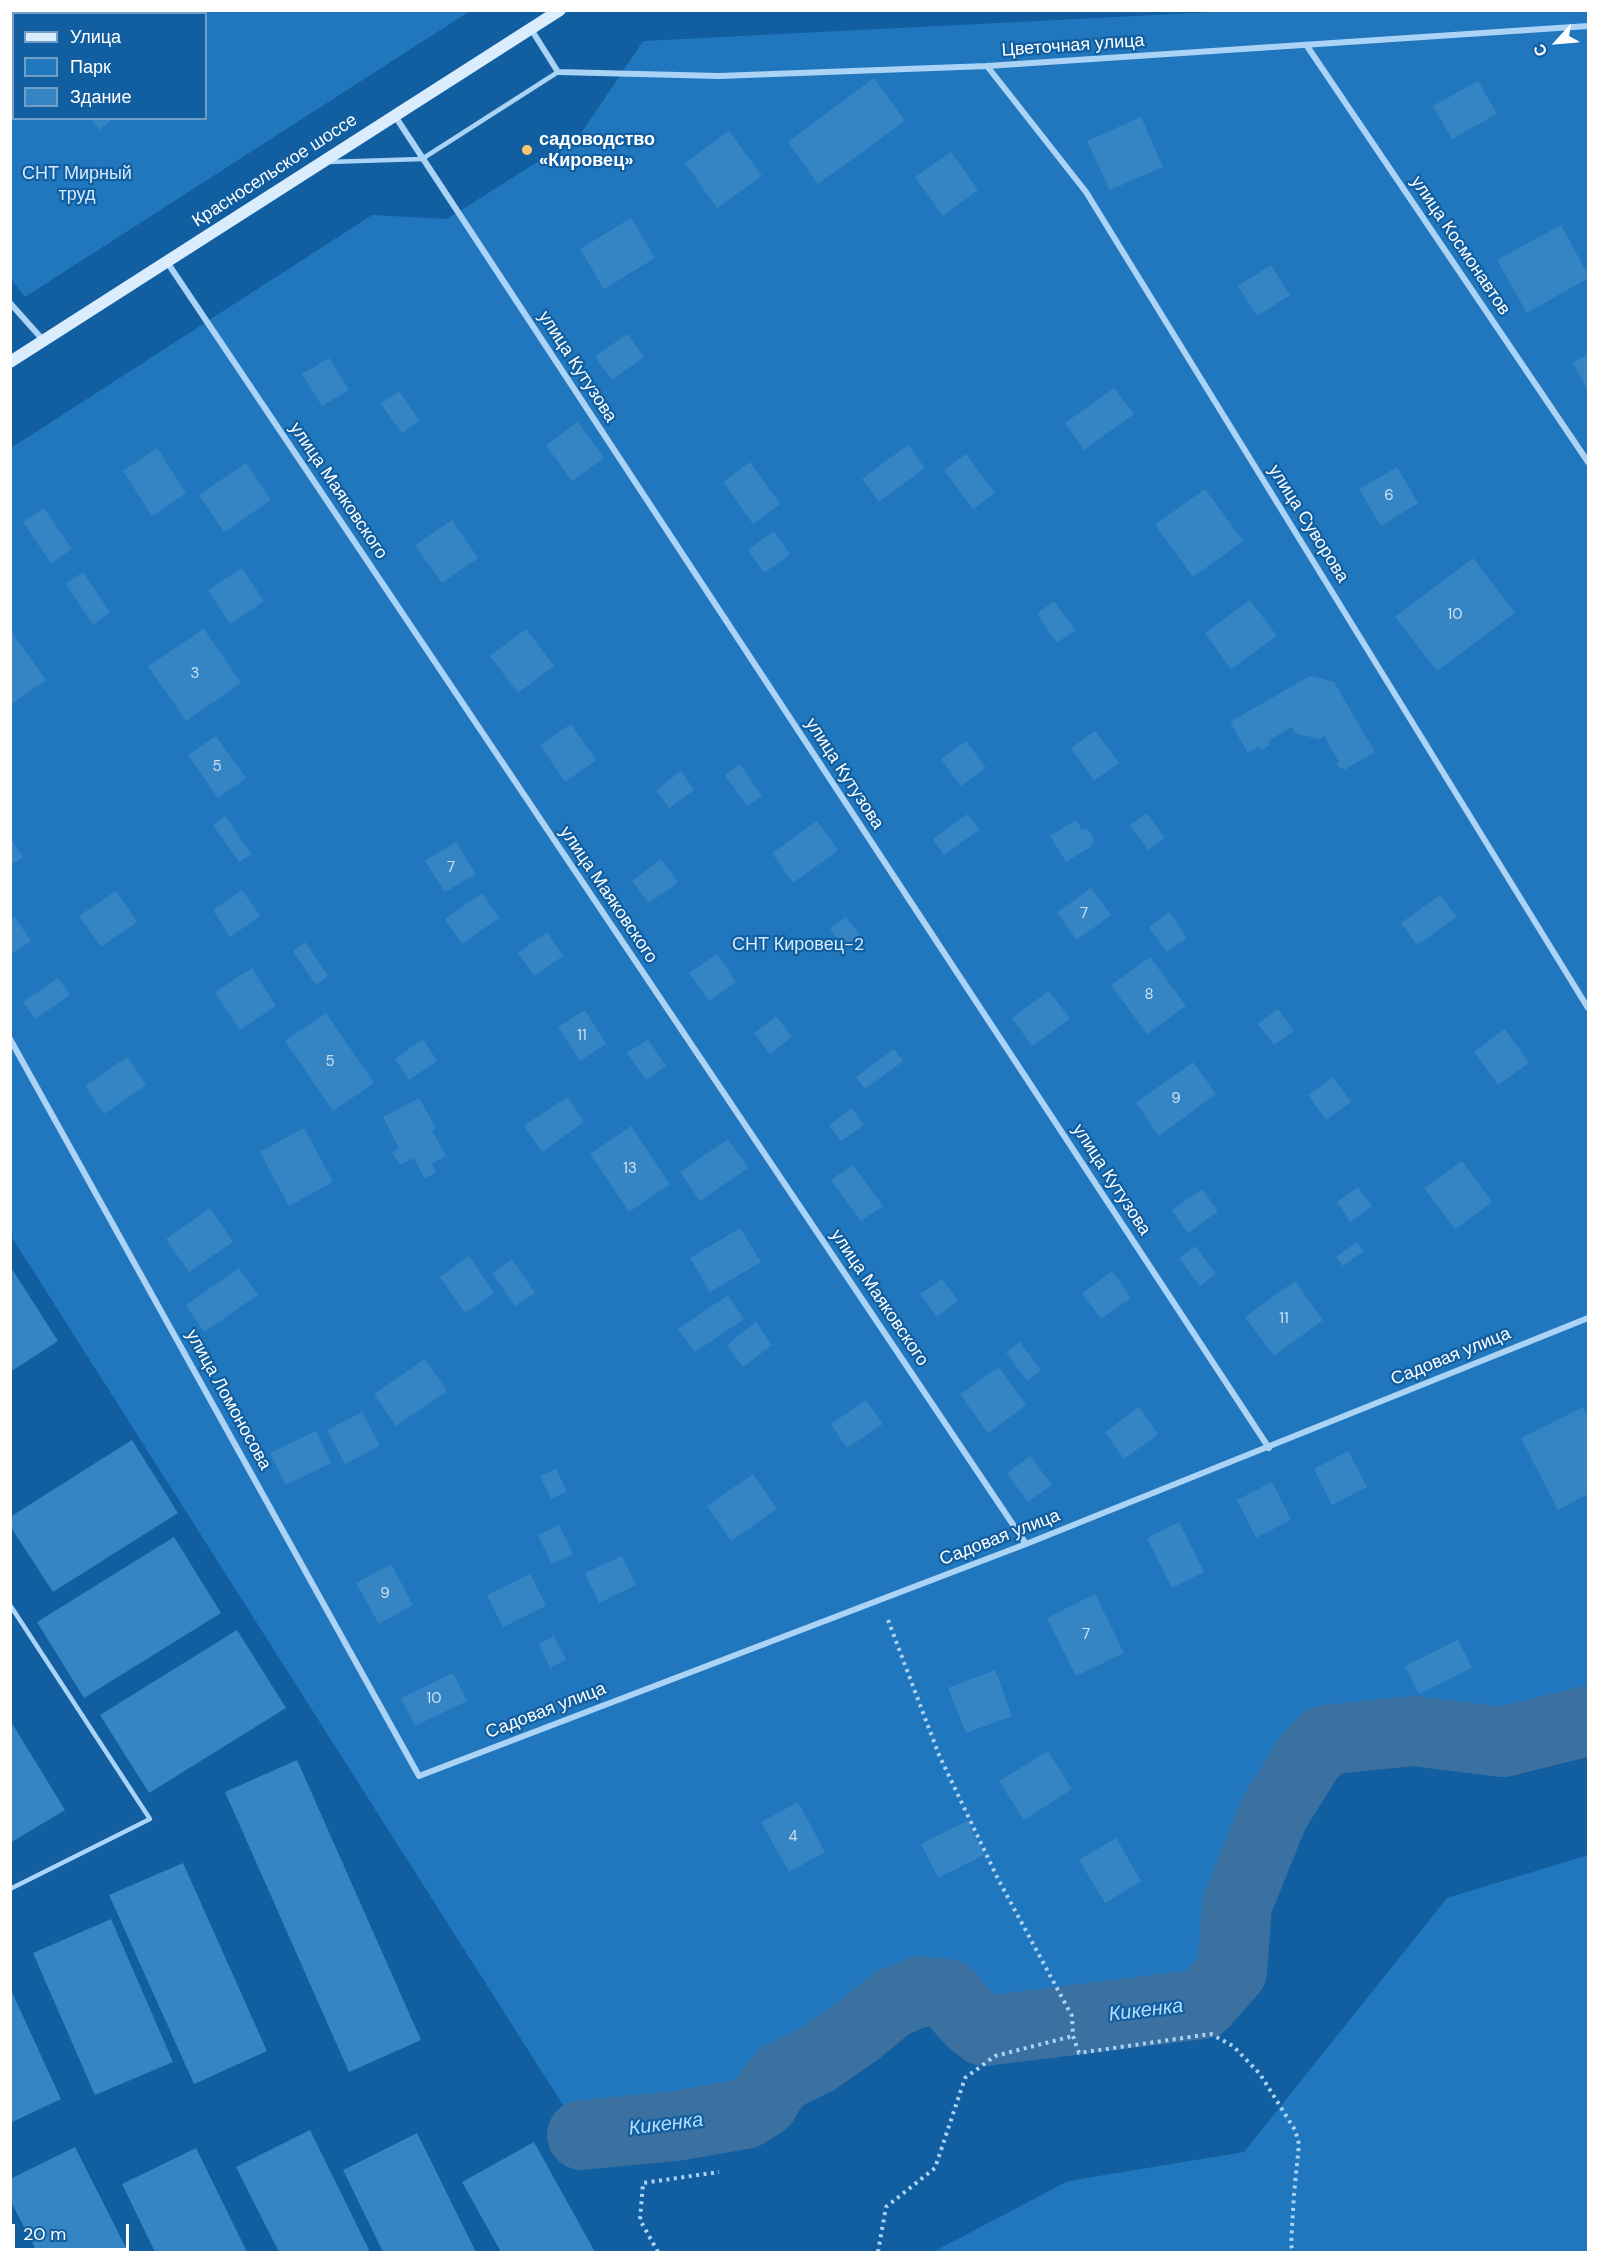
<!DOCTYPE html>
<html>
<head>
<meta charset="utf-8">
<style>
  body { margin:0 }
  #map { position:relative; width:1599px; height:2263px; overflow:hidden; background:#115ea0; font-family:"DM Sans",sans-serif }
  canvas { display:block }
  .frame { position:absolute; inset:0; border:12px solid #fff; pointer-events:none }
  .legend { position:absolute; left:12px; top:12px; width:195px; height:108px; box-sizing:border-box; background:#115ea0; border:2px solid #709ec6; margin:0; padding:8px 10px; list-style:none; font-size:18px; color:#fff }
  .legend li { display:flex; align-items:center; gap:12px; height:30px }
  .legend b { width:30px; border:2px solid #709ec6 }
  .north { position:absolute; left:1527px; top:12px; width:60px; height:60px; -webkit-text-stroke:4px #115ea0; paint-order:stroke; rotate:244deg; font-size:16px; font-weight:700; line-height:24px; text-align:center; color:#fff }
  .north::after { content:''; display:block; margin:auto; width:21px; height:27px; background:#fff; clip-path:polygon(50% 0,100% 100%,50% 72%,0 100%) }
  .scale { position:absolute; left:12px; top:2224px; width:117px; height:27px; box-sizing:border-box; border:3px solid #fff; border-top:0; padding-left:8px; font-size:18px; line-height:21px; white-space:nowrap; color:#fff; -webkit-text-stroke:4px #115ea0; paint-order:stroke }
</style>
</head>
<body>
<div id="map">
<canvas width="1599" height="2263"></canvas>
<div class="frame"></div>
<ul class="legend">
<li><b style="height:8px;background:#daedfe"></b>Улица</li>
<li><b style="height:16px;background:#2077be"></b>Парк</li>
<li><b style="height:16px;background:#3585c5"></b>Здание</li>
</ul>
<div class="north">С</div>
<div class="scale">20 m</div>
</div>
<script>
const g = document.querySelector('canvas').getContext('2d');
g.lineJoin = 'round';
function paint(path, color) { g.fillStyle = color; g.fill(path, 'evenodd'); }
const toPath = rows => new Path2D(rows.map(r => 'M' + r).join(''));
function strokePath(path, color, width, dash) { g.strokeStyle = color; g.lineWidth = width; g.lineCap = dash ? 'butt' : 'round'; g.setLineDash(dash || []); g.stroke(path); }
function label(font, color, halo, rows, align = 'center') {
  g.font = font + ' "DM Sans",sans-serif'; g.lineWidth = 4.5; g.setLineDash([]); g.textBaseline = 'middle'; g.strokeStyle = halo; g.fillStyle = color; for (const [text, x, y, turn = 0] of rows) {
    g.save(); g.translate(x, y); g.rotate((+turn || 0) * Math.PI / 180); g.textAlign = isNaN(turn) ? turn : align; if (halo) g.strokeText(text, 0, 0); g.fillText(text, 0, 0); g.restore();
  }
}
paint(toPath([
  [10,11,470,11,25,297,11,279],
  [14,14,206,14,206,118,14,118],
  [1234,11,1588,11,1588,1721,1503,1742,1413,1731,1325,1740,1309,1757,1274,1813,1237,1904,1232,1971,1203,2004,995,2056,984,2031,969,2019,948,1994,921,1991,891,2003,859,2030,816,2060,783,2076,771,2089,764,2102,745,2114,675,2126,582,2135,11,1236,11,448,372,215,447,219,580,135,643,41],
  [1588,1855,1588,2252,933,2252,1068,2181,1244,2152,1447,1898]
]), '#2077be');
strokePath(toPath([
  [582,2135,675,2126,745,2114,764,2102,771,2089,783,2076,816,2060,859,2030,892,2003,921,1991,948,1994,969,2019,984,2031,1203,2004,1232,1971,1237,1905,1274,1813,1309,1757,1325,1740,1413,1731,1503,1742,1588,1721]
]), '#3a71a0', 70);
paint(toPath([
  [874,78,905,121,818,184,788,142],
  [1478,81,1497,114,1452,139,1433,106],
  [1141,117,1163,167,1110,190,1087,141],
  [90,118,113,118,100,130],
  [729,131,762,176,717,208,685,163],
  [951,152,978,190,943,216,915,177],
  [631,218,655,258,604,289,580,249],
  [1561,225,1588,275,1588,278,1527,313,1497,260],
  [1271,265,1290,295,1257,316,1238,286],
  [627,334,644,357,612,380,595,357],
  [1588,354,1588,391,1573,363],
  [329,358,349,390,322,406,302,374],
  [1114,388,1134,414,1084,450,1065,423],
  [399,391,419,420,402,433,381,404],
  [578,422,604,458,572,481,546,445],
  [908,445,925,468,879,502,862,479],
  [157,448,186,493,152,516,123,471],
  [966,454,995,493,973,509,944,470],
  [750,462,780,504,753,524,723,482],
  [246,463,271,500,224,532,199,495],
  [1397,467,1418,503,1381,526,1359,489],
  [1205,489,1243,541,1193,577,1155,525],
  [44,508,72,549,51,563,23,522],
  [452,520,478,558,442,583,415,545],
  [774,531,790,554,764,573,748,550],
  [1473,558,1515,613,1437,671,1395,617],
  [242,568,264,601,230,624,208,590],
  [83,572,110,612,93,625,66,584],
  [1250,600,1277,636,1231,669,1205,633],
  [1054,601,1075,630,1057,643,1037,614],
  [204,629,241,683,186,721,148,666],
  [526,629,554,666,518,693,490,656],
  [10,630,46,680,10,705],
  [1310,676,1334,682,1375,752,1344,770,1343,768,1340,769,1336,763,1339,762,1324,736,1319,739,1295,733,1292,727,1268,741,1270,745,1261,750,1258,747,1248,753,1230,722],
  [571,724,596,760,565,782,540,745],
  [1095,731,1119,763,1094,781,1071,748],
  [216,736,246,778,218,798,188,755],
  [966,741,986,768,961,786,941,759],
  [740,764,762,796,747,806,725,775],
  [681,771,694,790,669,808,656,790],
  [1147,813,1165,838,1148,850,1130,825],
  [968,814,979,830,944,855,933,839],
  [225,816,251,854,239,862,213,825],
  [1076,820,1082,830,1087,828,1095,841,1090,844,1092,846,1066,862,1050,836],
  [817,821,838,850,793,883,772,853],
  [10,838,23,857,10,865],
  [456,842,476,874,445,892,425,861],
  [661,859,678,882,649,903,632,881],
  [1091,888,1111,915,1077,940,1057,913],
  [242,890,260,916,230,937,213,910],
  [116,891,137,922,101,947,79,916],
  [482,893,499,918,462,944,445,919],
  [1440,895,1457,917,1417,945,1401,923],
  [1169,912,1187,938,1167,952,1149,927],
  [14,916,31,941,10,955,10,919],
  [846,917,861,937,844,949,830,928],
  [547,932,563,956,534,976,518,953],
  [305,942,328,976,316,985,293,951],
  [717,954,736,982,709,1001,689,973],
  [1150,957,1186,1006,1147,1034,1111,985],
  [252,968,276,1006,240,1030,215,992],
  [58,978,70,995,35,1019,23,1002],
  [1049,991,1070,1019,1032,1046,1012,1018],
  [1278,1009,1294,1031,1274,1045,1258,1024],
  [585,1010,606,1044,580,1061,558,1027],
  [326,1013,374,1083,333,1111,285,1041],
  [776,1016,792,1037,770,1054,754,1033],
  [1505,1029,1529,1063,1498,1085,1474,1052],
  [423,1039,437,1061,409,1080,395,1059],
  [648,1039,666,1066,646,1080,627,1053],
  [894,1049,903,1061,865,1089,856,1077],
  [127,1057,146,1085,104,1114,85,1086],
  [1193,1062,1216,1094,1159,1136,1136,1103],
  [1333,1077,1351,1102,1326,1120,1308,1095],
  [567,1097,584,1122,542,1152,524,1126],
  [419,1098,436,1128,432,1130,446,1156,432,1164,436,1172,425,1179,414,1158,400,1165,392,1152,399,1148,383,1117],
  [852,1108,864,1125,841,1141,829,1125],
  [631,1126,670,1184,629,1212,590,1154],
  [304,1128,333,1182,289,1206,260,1152],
  [728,1139,748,1168,700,1201,680,1172],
  [1462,1161,1492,1202,1455,1229,1424,1188],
  [853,1165,883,1206,861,1221,831,1180],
  [1358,1187,1372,1206,1350,1222,1337,1202],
  [1202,1189,1218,1211,1188,1233,1172,1210],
  [210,1208,233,1242,189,1272,166,1239],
  [740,1228,761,1262,710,1292,690,1258],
  [1357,1242,1364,1251,1343,1266,1336,1257],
  [1195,1246,1216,1274,1200,1286,1179,1258],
  [469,1256,494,1293,465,1313,440,1277],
  [512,1259,535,1293,515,1306,492,1273],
  [239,1268,258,1295,204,1332,186,1305],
  [12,1269,58,1341,10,1372,10,1270],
  [1112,1271,1131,1298,1101,1319,1082,1293],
  [942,1279,958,1301,937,1317,920,1294],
  [1295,1281,1323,1320,1274,1356,1245,1317],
  [728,1295,744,1319,695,1352,678,1329],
  [756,1322,772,1345,743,1367,727,1345],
  [1020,1342,1041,1370,1027,1381,1006,1352],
  [425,1359,447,1391,396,1426,374,1394],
  [999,1367,1026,1405,988,1433,960,1394],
  [866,1400,883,1424,847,1448,831,1424],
  [1139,1407,1158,1434,1124,1459,1105,1432],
  [1583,1407,1588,1418,1588,1494,1558,1510,1521,1438],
  [362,1412,380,1446,345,1464,327,1430],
  [316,1431,331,1463,286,1485,270,1453],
  [132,1440,178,1513,53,1592,10,1526,10,1517],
  [1348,1451,1367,1487,1332,1505,1314,1469],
  [1030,1456,1052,1485,1028,1502,1007,1473],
  [556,1469,567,1491,551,1499,540,1476],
  [753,1474,777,1509,731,1541,707,1506],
  [1272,1482,1291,1520,1256,1538,1237,1500],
  [1179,1522,1204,1572,1172,1588,1147,1538],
  [559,1525,573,1554,552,1564,538,1535],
  [174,1537,221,1613,84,1698,37,1622],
  [622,1556,636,1585,599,1603,585,1573],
  [391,1564,413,1605,379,1624,356,1583],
  [530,1574,546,1606,503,1627,487,1595],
  [1095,1594,1124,1653,1076,1676,1047,1618],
  [237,1630,286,1708,149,1793,100,1715],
  [554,1636,566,1660,550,1668,539,1644],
  [1458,1640,1472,1668,1419,1694,1405,1666],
  [995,1670,1012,1716,966,1733,948,1688],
  [453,1673,467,1701,415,1726,401,1698],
  [10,1720,65,1810,10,1843],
  [1048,1751,1072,1789,1024,1820,999,1781],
  [297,1760,421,2040,349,2072,225,1792],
  [798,1802,825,1852,789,1872,761,1822],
  [967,1821,984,1855,938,1878,921,1844],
  [1116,1838,1141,1881,1105,1903,1079,1860],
  [183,1863,267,2051,194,2084,109,1895],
  [111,1919,173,2062,95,2095,33,1953],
  [10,1988,61,2099,10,2123],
  [310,2130,370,2252,279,2252,236,2167],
  [417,2133,476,2252,383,2252,343,2170],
  [534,2142,595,2252,501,2252,462,2182],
  [75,2147,128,2252,37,2252,10,2200,10,2179],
  [196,2148,247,2252,155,2252,122,2184]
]), '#3585c5');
strokePath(toPath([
  [888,1620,939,1755,998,1879,1072,2016,1073,2036,1079,2053,1211,2034,1233,2046,1260,2074,1295,2130,1299,2144,1294,2194,1291,2245,1293,2252],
  [658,2252,640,2220,643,2183,719,2172],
  [878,2252,886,2207,935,2168,965,2078,995,2056,1073,2036]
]), '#aad3f5', 4, [3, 4.5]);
strokePath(toPath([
  [328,162,422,159,558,72],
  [10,1605,150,1819,10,1889]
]), '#aad3f5', 4.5);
strokePath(toPath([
  [531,29,558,72,719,76,987,66,1588,26],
  [1307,46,1588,462],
  [987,66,1086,192,1588,1008],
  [395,116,1269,1448],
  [167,262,1026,1544],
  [10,303,43,340],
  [10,1039,419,1776,1026,1544,1588,1318]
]), '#aad3f5', 6);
strokePath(toPath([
  [10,362,560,10]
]), '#daedfe', 12);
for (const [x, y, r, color] of [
  [527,150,6,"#ffc66e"]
]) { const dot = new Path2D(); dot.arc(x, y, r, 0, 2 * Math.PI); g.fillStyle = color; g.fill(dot); strokePath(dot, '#115ea0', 2); }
label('15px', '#cce0f0', null, [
  ["6",1389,496],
  ["10",1455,615],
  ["3",195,674],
  ["5",217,767],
  ["7",451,868],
  ["7",1084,914],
  ["8",1149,995],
  ["11",582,1036],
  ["5",330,1062],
  ["9",1176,1099],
  ["13",630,1169],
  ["11",1284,1319],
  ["9",385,1594],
  ["7",1086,1635],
  ["10",434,1699],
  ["4",793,1837]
]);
label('18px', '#fff', '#115ea0', [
  ["Цветочная улица",1073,46,-4],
  ["Красносельское шоссе",275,171,-33],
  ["улица Космонавтов",1460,246,56],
  ["улица Кутузова",577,367,57],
  ["улица Маяковского",338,491,56],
  ["улица Суворова",1308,524,58],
  ["улица Кутузова",844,774,57],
  ["улица Маяковского",608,895,56],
  ["улица Кутузова",1111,1180,57],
  ["улица Маяковского",879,1298,56],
  ["Садовая улица",1451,1357,-22],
  ["улица Ломоносова",228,1400,61],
  ["Садовая улица",1000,1538,-21],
  ["Садовая улица",546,1711,-21]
]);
label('bold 18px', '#fff', '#115ea0', [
  ["садоводство",539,140],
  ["«Кировец»",539,161]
], 'left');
label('18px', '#d3ebfe', '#115ea0', [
  ["СНТ Мирный",77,174],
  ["труд",77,195],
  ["СНТ Кировец-2",798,945]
]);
label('italic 20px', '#b6ddfb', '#115ea0', [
  ["Кикенка",1146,2011,-7],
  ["Кикенка",666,2125,-7]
]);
</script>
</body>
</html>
